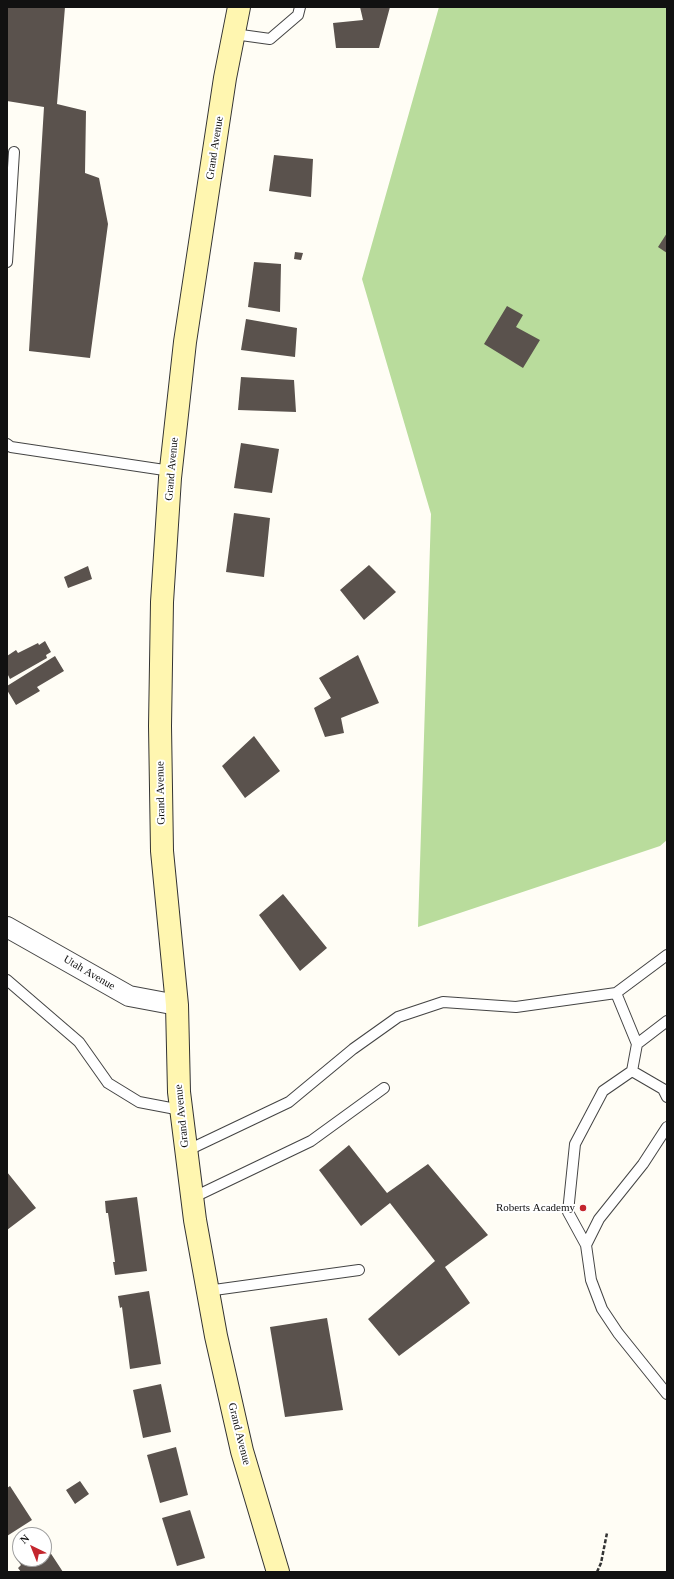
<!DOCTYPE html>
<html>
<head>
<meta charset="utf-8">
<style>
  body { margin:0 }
  #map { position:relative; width:674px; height:1579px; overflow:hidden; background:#fffdf5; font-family:"Times New Roman",serif }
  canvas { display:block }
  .frame { position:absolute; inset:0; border:8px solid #111; pointer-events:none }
  .north { position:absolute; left:12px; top:1527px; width:40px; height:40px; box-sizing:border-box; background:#fff; border:1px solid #a0a0a0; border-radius:50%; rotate:317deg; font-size:11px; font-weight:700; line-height:16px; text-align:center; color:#111 }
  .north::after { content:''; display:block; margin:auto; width:14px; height:18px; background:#c4262e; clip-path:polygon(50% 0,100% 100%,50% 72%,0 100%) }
</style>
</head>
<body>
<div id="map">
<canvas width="674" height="1579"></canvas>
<div class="frame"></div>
<div class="north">N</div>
</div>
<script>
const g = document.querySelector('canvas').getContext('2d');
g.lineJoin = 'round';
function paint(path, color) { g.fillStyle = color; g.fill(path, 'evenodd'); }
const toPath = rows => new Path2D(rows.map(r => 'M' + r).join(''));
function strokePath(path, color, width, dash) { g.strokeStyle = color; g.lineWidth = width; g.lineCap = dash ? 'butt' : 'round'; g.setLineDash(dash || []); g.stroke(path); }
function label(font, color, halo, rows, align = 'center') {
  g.font = font + ' "Times New Roman",serif'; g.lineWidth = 4; g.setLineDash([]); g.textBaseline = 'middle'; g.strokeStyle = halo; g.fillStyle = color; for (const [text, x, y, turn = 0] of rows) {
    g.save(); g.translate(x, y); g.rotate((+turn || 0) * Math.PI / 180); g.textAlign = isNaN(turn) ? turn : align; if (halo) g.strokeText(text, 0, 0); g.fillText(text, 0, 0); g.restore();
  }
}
paint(toPath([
  [439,7,667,7,667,840,660,846,418,927,431,514,362,279]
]), '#b9dc9c');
paint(toPath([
  [7,7,65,7,57,104,86,111,85,173,99,178,108,224,90,358,29,351,44,107,7,101],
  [360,7,390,7,379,48,336,48,333,23,363,20],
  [274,155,313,159,311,197,269,191],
  [667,233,667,253,658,247],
  [295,252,303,253,301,260,294,259],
  [254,262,281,264,280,312,248,307],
  [507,306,523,315,516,327,540,340,523,368,484,344],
  [246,319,297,328,295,357,241,350],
  [241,377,294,380,296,412,238,410],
  [241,443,279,449,272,493,234,488],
  [234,513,270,518,264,577,226,572],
  [369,565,396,592,364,620,340,590],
  [88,566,92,579,68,588,64,577],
  [45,641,51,652,46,655,47,658,10,679,7,673,7,656,16,650,18,653,38,643,39,645],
  [358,655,379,703,341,718,344,733,325,737,314,708,331,698,319,678],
  [55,656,64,671,37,687,40,691,16,705,7,690,7,686],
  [254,736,280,771,245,798,222,766],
  [283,894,327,948,300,971,259,915],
  [349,1145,387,1193,428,1164,488,1235,445,1267,470,1303,399,1356,368,1319,435,1261,390,1203,361,1226,319,1170],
  [7,1172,36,1208,7,1230],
  [137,1197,147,1271,115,1275,113,1262,115,1262,108,1213,106,1213,105,1201],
  [149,1291,161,1364,130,1369,122,1307,120,1308,118,1296],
  [327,1318,343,1410,285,1417,270,1327],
  [161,1384,171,1432,143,1438,133,1390],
  [176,1447,188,1495,160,1503,147,1455],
  [80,1481,89,1494,75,1504,66,1490],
  [10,1486,32,1520,7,1536,7,1488],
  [190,1510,205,1558,177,1566,162,1518],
  [44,1543,63,1572,21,1572,18,1568,21,1565,15,1557,20,1553,20,1559,44,1559]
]), '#5a524d');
const lane = toPath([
  [234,34,270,39,298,15,300,7],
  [7,262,14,152],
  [7,444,11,447,171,471],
  [7,980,79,1042,108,1083,139,1102,181,1110],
  [616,993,637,1044,632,1071],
  [637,1044,667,1021],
  [667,1097,663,1089,632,1071,603,1091,575,1144,568,1212,586,1245,591,1280,602,1309,618,1333,667,1394],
  [186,1151,289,1102,353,1049,398,1017,443,1002,516,1007,616,993,667,955],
  [192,1198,311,1141,384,1088],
  [586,1245,599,1219,643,1164,667,1127],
  [207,1291,359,1270]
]);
const street = toPath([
  [7,927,129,996,177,1005]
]);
const secondary = toPath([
  [239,7,225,78,185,342,170,478,162,602,160,726,162,851,177,1005,179,1092,195,1220,216,1336,242,1451,278,1572]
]);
strokePath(lane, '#444', 12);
strokePath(street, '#444', 22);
strokePath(secondary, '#333', 24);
strokePath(toPath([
  [597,1572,601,1563,607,1533]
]), '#333', 2.5, [4, 2]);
strokePath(lane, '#fff', 10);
strokePath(street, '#fff', 20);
strokePath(secondary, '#fff6b0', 22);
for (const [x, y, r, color] of [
  [583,1208,4,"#c4262e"]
]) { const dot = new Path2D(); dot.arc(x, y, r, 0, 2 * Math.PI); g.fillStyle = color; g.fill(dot); strokePath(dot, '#fff', 1.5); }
label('11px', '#111', '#fff', [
  ["Grand Avenue",215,148,-81],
  ["Grand Avenue",172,469,-85],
  ["Grand Avenue",161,793,-91],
  ["Utah Avenue",89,973,30],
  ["Grand Avenue",182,1116,-96],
  ["Grand Avenue",239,1434,76]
]);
label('11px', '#111', '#fff', [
  ["Roberts Academy",575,1208]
], 'right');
</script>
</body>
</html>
